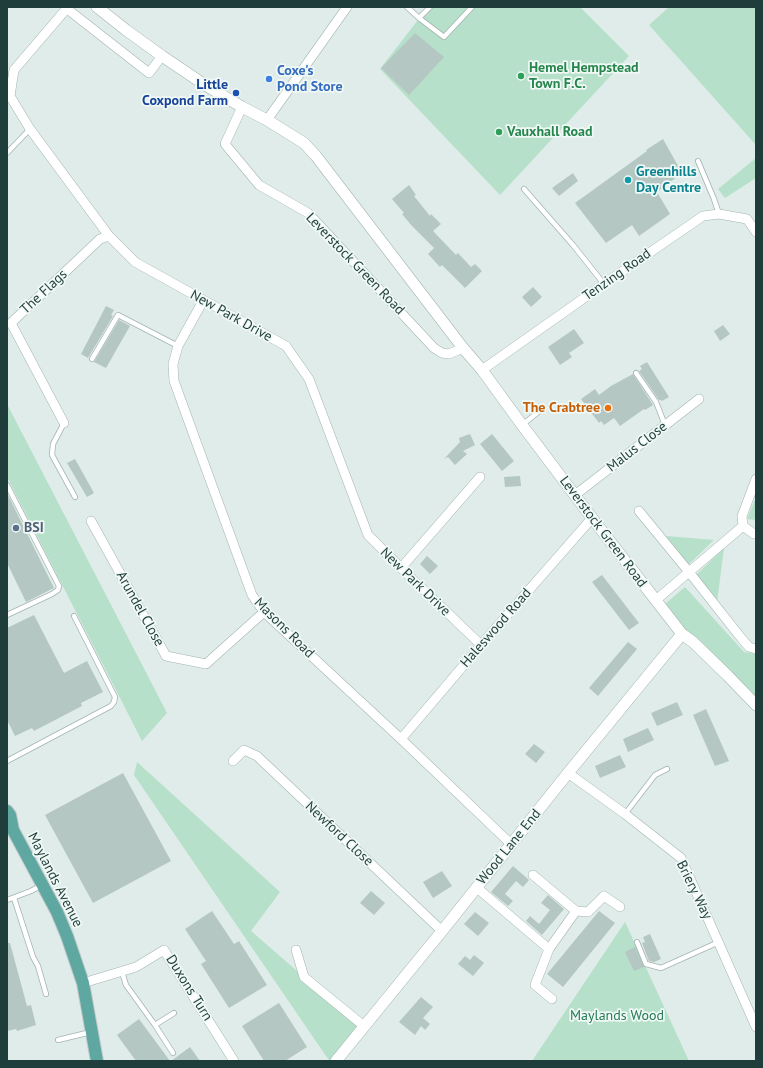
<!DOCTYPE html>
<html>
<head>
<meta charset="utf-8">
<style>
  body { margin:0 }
  #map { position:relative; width:763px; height:1068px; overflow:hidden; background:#e0ece9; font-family:"PT Sans",sans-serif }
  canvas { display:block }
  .frame { position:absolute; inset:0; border:8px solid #1f3e3b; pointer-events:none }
</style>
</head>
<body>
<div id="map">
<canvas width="763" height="1068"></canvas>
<div class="frame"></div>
</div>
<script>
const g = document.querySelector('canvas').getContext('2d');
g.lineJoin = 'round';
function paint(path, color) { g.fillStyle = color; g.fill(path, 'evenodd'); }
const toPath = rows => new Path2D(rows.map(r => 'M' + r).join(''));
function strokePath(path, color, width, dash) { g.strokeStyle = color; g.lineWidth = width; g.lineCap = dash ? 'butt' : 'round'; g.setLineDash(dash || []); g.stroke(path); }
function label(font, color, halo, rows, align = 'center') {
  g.font = font + ' "PT Sans",sans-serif'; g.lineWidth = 3.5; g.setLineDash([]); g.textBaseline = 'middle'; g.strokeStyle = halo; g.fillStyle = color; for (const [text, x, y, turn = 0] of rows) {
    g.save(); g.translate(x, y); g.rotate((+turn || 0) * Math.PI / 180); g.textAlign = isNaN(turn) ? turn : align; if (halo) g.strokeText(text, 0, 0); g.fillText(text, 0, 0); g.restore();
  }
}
paint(toPath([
  [428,7,580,7,629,56,500,195,380,69],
  [669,7,756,7,756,143,755,144,649,25],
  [756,158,756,178,725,198,718,189],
  [7,404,167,713,142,741,7,477],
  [756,497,756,520,747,519],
  [666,536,714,540,688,565],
  [724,548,717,602,696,575],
  [685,587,744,652,756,654,756,697,683,630,665,604],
  [137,762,280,892,251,931,304,977,364,1026,336,1061,330,1061,326,1056,134,775],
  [625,922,689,1061,532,1061]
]), '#b6e0c9');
paint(toPath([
  [415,33,444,57,409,95,381,68],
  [663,139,682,173,657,192,670,214,639,236,632,225,606,243,575,203,647,151,646,150],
  [573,173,578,181,559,196,552,188],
  [409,185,416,195,414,196,430,216,431,214,441,224,433,231,456,255,458,253,471,267,475,264,482,271,465,288,442,265,440,267,428,254,434,248,412,226,402,214,404,213,392,199],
  [533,287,542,297,531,307,522,297],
  [106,306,114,310,111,315,113,316,88,358,81,354],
  [119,320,130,326,106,368,94,362],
  [723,325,730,334,720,341,714,331],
  [574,329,584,343,569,353,572,357,560,365,548,347],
  [647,362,669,397,662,401,661,400,659,400,639,371,642,369,640,366],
  [633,374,653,405,645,410,644,409,620,426,614,418,604,425,601,421,599,423,581,399,595,389,599,395,611,386],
  [470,434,475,445,463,451,467,454,455,465,448,457,444,459,460,442,459,438],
  [492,434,514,461,502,471,480,444],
  [75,459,94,493,87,497,67,463],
  [520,476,521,486,505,487,504,477],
  [7,493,54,588,26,602,7,563],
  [427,556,438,566,430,574,420,564],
  [602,575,639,623,629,630,592,582],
  [34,615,64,673,87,661,103,692,81,703,82,706,34,731,32,728,15,736,7,720,7,628],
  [628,642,637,649,598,696,589,688],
  [677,702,683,715,657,726,651,713],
  [706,709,729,761,715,766,693,715],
  [648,728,654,740,628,752,623,739],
  [534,744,545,752,536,763,525,754],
  [620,755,626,767,600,778,595,766],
  [123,773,171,861,93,903,45,815],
  [513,866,529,880,523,887,516,881,505,894,513,901,508,906,491,892],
  [442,871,452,886,433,898,423,882],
  [371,891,385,903,374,915,360,903],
  [548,895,564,909,542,935,526,921,530,916,539,924,550,910,541,903],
  [212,911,234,944,239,941,267,985,229,1008,201,964,206,961,185,929],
  [599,911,615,923,563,987,547,974],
  [475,912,489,923,478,936,464,924],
  [650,934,661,959,654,962,649,961,642,943,645,942,643,937],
  [7,943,10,943,27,1006,31,1005,36,1025,17,1031,16,1029,7,1031],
  [635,947,644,967,634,971,625,952],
  [474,955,484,963,473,976,458,964,465,956,470,960],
  [421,997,433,1007,423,1018,430,1024,425,1030,421,1026,415,1035,399,1022],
  [279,1003,307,1047,285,1061,264,1061,242,1026],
  [139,1019,170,1061,136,1061,117,1035],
  [190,1047,200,1061,171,1061]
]), '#b5c7c3');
const service = toPath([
  [407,7,419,18,444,37,472,7],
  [419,18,430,7],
  [7,153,30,129],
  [698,161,714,199,719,214],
  [524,189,573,245,604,284],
  [92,359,118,315,178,346],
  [636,373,656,402,665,425],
  [64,423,53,444,52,455,75,497],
  [522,425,542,409],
  [7,485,59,586,58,590,52,594,7,615],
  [7,761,111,706,114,702,115,697,74,616],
  [625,814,655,775,667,769],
  [14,898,33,957,38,966,46,994],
  [7,900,31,891,42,885],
  [637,942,646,964,661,968,719,942],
  [122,972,126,985,155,1025,173,1053],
  [155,1025,174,1013],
  [58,1040,91,1032]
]);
const minor = toPath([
  [68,7,14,70,10,96,30,129,109,236,135,262,286,346,309,379,368,535,401,568,481,645],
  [66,8,149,73,162,56],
  [242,107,225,144,259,185,308,213,434,348,442,353,449,354,463,348],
  [267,120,347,7],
  [203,301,178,346,173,364,174,381,252,595,264,612,401,739,511,844],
  [482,370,604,284,703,216,719,214,747,219,756,232],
  [64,423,11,323,100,239,109,236],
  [756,479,742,516,743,526,754,534,756,534],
  [575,495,699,399],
  [639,511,689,572,742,639,749,647,756,649],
  [91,521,166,656,206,664,264,612],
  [401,568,480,477],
  [656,600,743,526],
  [401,739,481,645,592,518],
  [233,761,244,750,257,756,442,931],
  [568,773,625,814,681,858,756,1027],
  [476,887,549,949,576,911,533,875],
  [576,911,588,912,604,896,620,907],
  [549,949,535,985,552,999],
  [296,950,304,977,364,1026],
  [83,983,136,967,164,950,234,1061]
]);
const tertiary = toPath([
  [97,7,126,30,162,56,202,83,242,107,267,120,304,143,316,156,463,348,482,370,522,425,592,518,682,634,693,642,728,676,756,705],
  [336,1061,442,931,568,773,682,634]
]);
const primary = toPath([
  [7,811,10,815,13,830,57,912,67,936,83,983,97,1061]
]);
strokePath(service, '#a2b4b1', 6);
strokePath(minor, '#a2b4b1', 10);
strokePath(tertiary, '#a2b4b1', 12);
strokePath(primary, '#c0c9c8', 14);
strokePath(service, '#fff', 4.5);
strokePath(minor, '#fff', 9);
strokePath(tertiary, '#fff', 11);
strokePath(primary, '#5fa7a1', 12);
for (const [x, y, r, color] of [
  [521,76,4,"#2e9e5b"],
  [269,79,4,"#3f7fe0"],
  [236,93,4,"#1a4fb4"],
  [499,132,4,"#2e9e5b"],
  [628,180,4,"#0f9aa8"],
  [608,408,4,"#e8710a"],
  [16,528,4,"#5c6f8a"]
]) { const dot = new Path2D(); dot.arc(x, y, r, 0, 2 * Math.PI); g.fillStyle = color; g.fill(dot); strokePath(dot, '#f0f9f6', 1.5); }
label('bold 14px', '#27864d', '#f0f9f6', [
  ["Hemel Hempstead",529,68],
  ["Town F.C.",529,84],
  ["Vauxhall Road",507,132]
], 'left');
label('bold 14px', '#366cbe', '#f0f9f6', [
  ["Coxe's",277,71],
  ["Pond Store",277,87]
], 'left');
label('bold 14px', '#164399', '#f0f9f6', [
  ["Little",228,85],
  ["Coxpond Farm",228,101]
], 'right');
label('bold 14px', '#0d838f', '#f0f9f6', [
  ["Greenhills",636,172],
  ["Day Centre",636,188]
], 'left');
label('14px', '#1f3e3b', '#f0f9f6', [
  ["Leverstock Green Road",355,264,46],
  ["Tenzing Road",617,275,-35],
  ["The Flags",44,292,-43],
  ["New Park Drive",231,316,29],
  ["Malus Close",637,447,-38],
  ["Leverstock Green Road",603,532,53],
  ["New Park Drive",415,582,44],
  ["Arundel Close",140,609,61],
  ["Masons Road",284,628,45],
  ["Haleswood Road",496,628,-49],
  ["Newford Close",339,834,43],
  ["Wood Lane End",509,847,-51],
  ["Maylands Avenue",55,880,63],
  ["Briery Way",694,890,64],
  ["Duxons Turn",189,988,58]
]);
label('bold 14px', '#c56008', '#f0f9f6', [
  ["The Crabtree",600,408]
], 'right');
label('bold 14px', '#4e5e75', '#f0f9f6', [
  ["BSI",24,528]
], 'left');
label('14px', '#247a54', '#f0f9f6', [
  ["Maylands Wood",617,1016]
]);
</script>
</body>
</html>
